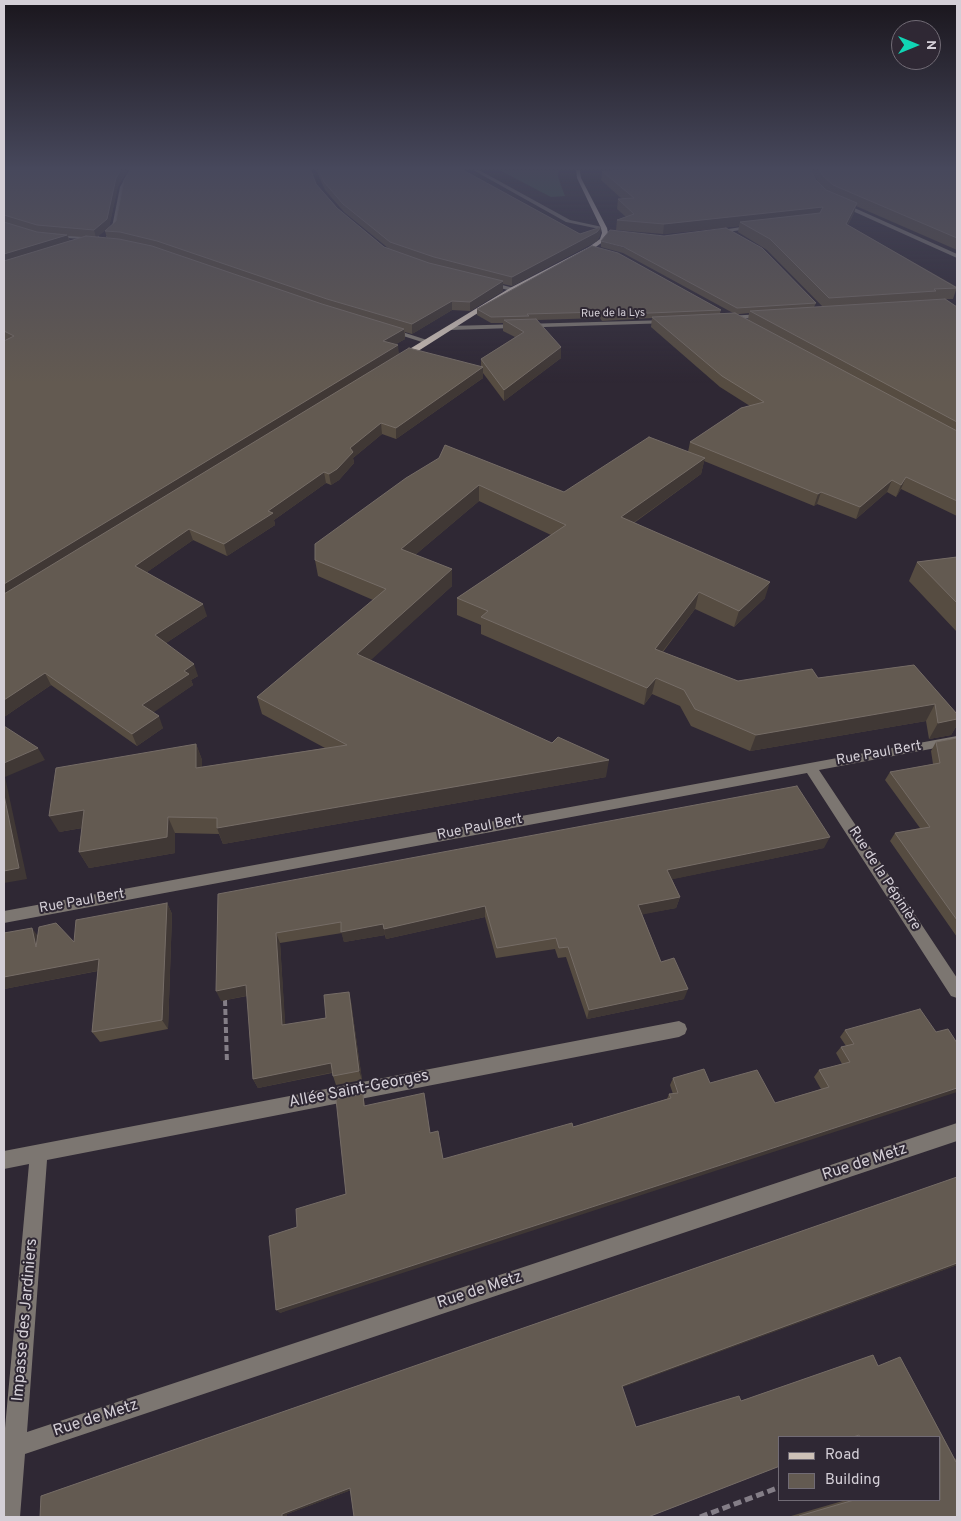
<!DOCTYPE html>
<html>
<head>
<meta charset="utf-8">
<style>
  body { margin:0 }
  #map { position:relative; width:961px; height:1521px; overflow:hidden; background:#2f2834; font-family:Overpass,sans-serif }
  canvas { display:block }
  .frame { position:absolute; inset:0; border:5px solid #d4cfd7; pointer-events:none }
  .legend { position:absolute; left:778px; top:1436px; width:162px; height:65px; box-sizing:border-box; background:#2f2834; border:1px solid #716b75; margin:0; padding:6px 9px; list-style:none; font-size:15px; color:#d4cfd7 }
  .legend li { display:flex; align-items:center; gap:10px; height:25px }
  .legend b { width:25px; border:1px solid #716b75 }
  .north { position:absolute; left:891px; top:20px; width:50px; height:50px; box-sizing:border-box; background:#2f2834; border:1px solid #716b75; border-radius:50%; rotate:90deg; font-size:14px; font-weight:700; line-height:20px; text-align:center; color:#d4cfd7 }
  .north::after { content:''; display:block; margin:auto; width:18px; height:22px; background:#10d5b4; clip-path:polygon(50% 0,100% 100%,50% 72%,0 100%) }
</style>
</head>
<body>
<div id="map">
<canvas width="961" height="1521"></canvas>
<div class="frame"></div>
<ul class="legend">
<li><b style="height:6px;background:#cdc1b7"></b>Road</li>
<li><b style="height:14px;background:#635a51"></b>Building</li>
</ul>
<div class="north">N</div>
</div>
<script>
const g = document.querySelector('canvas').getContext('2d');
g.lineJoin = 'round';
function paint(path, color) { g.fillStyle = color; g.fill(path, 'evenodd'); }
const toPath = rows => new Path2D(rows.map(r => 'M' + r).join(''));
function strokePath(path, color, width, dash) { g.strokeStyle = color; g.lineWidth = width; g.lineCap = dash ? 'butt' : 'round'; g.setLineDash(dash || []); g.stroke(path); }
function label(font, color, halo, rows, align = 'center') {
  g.font = font + ' Overpass,sans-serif'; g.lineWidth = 4; g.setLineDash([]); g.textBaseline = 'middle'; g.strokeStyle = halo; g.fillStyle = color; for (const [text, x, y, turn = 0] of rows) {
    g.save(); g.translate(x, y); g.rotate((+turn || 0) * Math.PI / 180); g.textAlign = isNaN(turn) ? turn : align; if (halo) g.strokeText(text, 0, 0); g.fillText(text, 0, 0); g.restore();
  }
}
paint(toPath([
  [499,170,559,170,558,177,565,196,551,197]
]), '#375947');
strokePath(toPath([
  [225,1000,227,1063]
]), '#847e87', 4, [6, 3]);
strokePath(toPath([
  [700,1517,780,1487]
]), '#847e87', 5, [8, 4]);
paint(toPath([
  [130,170,135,170,124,187,118,227,110,237,106,237,112,227,120,187,130,170],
  [473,170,479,170,570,220,607,228,604,230,566,222,473,170],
  [839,201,957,254,957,258,837,204,839,201],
  [754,225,756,228,712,234,709,232,754,225],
  [53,234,98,236,101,238,98,240,51,237,53,234],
  [486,281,514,288,515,289,512,291,484,284,486,281],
  [765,314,768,316,767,317,725,320,722,318,725,316,765,314],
  [668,320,670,321,670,323,450,330,447,328,450,326,668,320],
  [390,328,430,341,431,342,428,344,388,331,387,330,390,328],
  [957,736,957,744,819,770,957,978,957,998,951,996,807,773,4,923,4,911,957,736],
  [679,1021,685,1024,687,1029,685,1034,679,1037,47,1160,27,1432,957,1123,957,1141,25,1454,20,1517,4,1517,4,1439,29,1164,4,1169,4,1151,679,1021]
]), '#7c7671');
paint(toPath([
  [576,170,580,170,581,178,607,228,608,233,604,241,593,249,514,290,404,360,398,360,398,356,510,288,589,247,600,239,602,233,601,228,577,178,576,170]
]), '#cdc1b7');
paint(toPath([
  [4,170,128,170,118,186,109,227,97,237,107,238,105,231,316,184,337,208,384,247,388,248,344,212,325,190,316,170,463,170,580,234,601,227,600,235,597,241,512,286,503,284,503,291,470,311,452,310,412,334,405,332,405,339,396,344,399,354,481,367,481,359,515,337,503,331,503,323,491,323,477,315,477,309,721,310,720,313,733,313,623,253,601,247,601,241,816,303,814,307,823,307,767,250,738,232,739,226,663,234,616,230,617,220,626,217,617,209,618,199,622,199,601,180,602,171,816,180,819,183,811,170,957,170,957,250,856,206,854,213,848,225,957,287,953,299,946,299,957,307,957,516,901,489,896,497,887,492,856,519,817,504,814,506,704,461,701,474,634,523,765,598,734,627,695,609,663,652,738,681,818,678,914,665,957,714,957,725,951,735,929,739,926,721,750,751,691,726,680,706,652,694,644,705,481,634,481,625,457,615,457,598,551,535,479,501,415,555,452,586,370,660,606,777,223,844,219,834,175,833,175,853,89,868,79,852,82,828,59,832,196,744,202,760,202,767,325,748,262,714,257,697,373,600,318,576,315,560,406,478,564,492,688,452,690,442,750,406,720,387,651,327,652,318,602,321,600,318,537,320,561,358,504,401,483,373,483,378,396,439,382,434,353,458,354,463,339,480,331,485,326,483,274,520,275,525,227,556,193,540,147,572,207,616,166,643,198,676,191,680,193,685,153,712,163,728,137,746,51,685,4,717,6,340,4,339],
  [68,236,83,237,70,241],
  [749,313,748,320,737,314,740,314],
  [957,557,957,632,909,581,917,562],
  [957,738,957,937,890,841,895,833,920,828,885,780,890,772,933,764,931,751,936,742],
  [824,848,672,879,680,897,676,908,642,914,661,962,684,999,587,1019,566,957,558,958,555,949,496,958,485,917,386,939,385,935,344,942,342,933,280,943,285,1025,326,1018,351,1002,362,1080,336,1085,332,1073,258,1088,253,1079,247,996,221,1001,218,894],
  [167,903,172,914,168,1029,100,1042,92,1032,98,971,4,989,4,992,4,933,38,935,74,942],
  [845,1030,936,1032,957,1043,280,1313,297,1227,346,1194,363,1094,365,1106,430,1133,443,1159,573,1127,667,1099,669,1094,673,1094,670,1085,673,1078,710,1083,775,1103,821,1089,814,1077,819,1070,842,1064,836,1053,841,1047,846,1046,840,1037],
  [957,1177,957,1265,622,1387,636,1427,739,1396,741,1401,873,1355,878,1366,900,1357,955,1459,957,1458,957,1517,791,1517,791,1516,846,1500,940,1500,940,1437,780,1437,780,1466,648,1517,354,1517,351,1490,287,1514,287,1517,40,1517,41,1496]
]), '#564c41');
paint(toPath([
  [121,170,128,170,118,186,109,227,96,238,94,230,116,178],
  [857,203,854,213,843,234,846,224],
  [823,207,820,216,740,222,739,226,663,234,664,224],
  [601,227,600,235,597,241,512,286,512,277],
  [67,235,70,243,4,264,4,254],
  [503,281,503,291,470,311,470,302],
  [452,301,452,310,412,334,412,324],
  [404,329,405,339,384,351,383,341],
  [398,345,399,355,4,599,4,584],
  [561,347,561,358,504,401,504,390],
  [483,367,483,378,396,439,396,428],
  [381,423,382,434,353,458,354,463,339,480,331,485,329,474,350,448],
  [705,458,701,474,619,533,621,517],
  [324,472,326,483,274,520,275,525,227,556,224,544,268,511],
  [906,477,901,489,896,497,901,485],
  [892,480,887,492,856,519,860,507],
  [479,485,479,501,402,566,401,549],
  [821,492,817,504,814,506,818,494],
  [189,529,193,540,140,577,135,566],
  [452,569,452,586,359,671,357,654],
  [770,582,765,598,734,627,739,611],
  [699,592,695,609,652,665,655,649],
  [203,604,207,616,160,647,155,635],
  [194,664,198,676,191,680,193,685,147,717,142,705,184,671],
  [45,673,51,685,4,717,4,700],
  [656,678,652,694,644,705,647,688],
  [935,704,926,721,750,751,756,735],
  [159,716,163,728,137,746,132,734],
  [957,719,957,725,951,735,929,739,938,723],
  [196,744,202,760,202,784,196,768],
  [38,748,45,760,5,777,27,879,4,883,4,763],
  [609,760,606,777,223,844,217,828],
  [84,810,93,826,59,832,49,816],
  [168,817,175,833,175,853,89,868,79,852],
  [830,837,824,848,664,881,667,870],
  [680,897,676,908,635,916,638,905],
  [167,903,172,914,168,1029,162,1020],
  [485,906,485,917,386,939,384,929],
  [383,924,385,935,344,942,341,932],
  [32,928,40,939,36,947],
  [276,933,280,943,286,1035,282,1025],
  [99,959,107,969,4,989,4,992,4,977],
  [246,985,250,995,221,1001,216,991],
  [688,989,684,999,587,1019,589,1010],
  [349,992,351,1002,362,1080,359,1071],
  [331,1063,334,1072,258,1088,253,1079],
  [957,1088,957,1092,280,1313,276,1310],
  [957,1263,957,1265,618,1389,622,1386],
  [350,1488,354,1489,287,1514,287,1517,282,1517,282,1514]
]), '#403835');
const building = toPath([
  [4,170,121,170,116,178,107,219,94,230,37,225,4,215,4,170],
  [130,170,311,170,316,184,337,208,384,247,429,263,503,281,470,302,452,301,412,324,327,299,157,241,120,232,105,231,116,221,124,180,130,170],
  [319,170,463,170,580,234,601,227,597,232,512,277,434,257,390,242,343,204,324,182,319,170],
  [648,170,811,170,816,180,826,190,857,203,846,224,957,288,934,289,936,291,829,298,770,239,740,222,820,213,823,207,664,224,617,220,634,214,618,199,634,198,602,171,648,170],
  [819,170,957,170,957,238,833,185,823,176,819,170],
  [4,222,37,232,67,235,4,254,4,222],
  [726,228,762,248,816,303,737,308,624,247,601,241,610,230,664,236,726,228],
  [86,236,119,239,152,246,322,304,404,329,383,341,398,345,4,584,4,341,14,336,4,331,4,261,86,236],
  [592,246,618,253,721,310,602,315,601,312,527,314,529,316,491,317,477,309,592,246],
  [945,299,957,307,957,422,750,311,945,299],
  [735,313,957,431,957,501,906,477,901,485,892,480,860,507,821,492,818,494,690,442,741,408,764,402,722,376,652,317,735,313],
  [536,319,561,347,504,390,481,359,524,332,504,320,536,319],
  [409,348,483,367,396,428,381,423,350,448,353,452,337,469,329,474,324,472,268,511,273,513,224,544,189,529,135,566,203,604,155,635,194,664,184,671,189,674,142,705,159,716,132,734,45,673,4,700,4,594,409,348],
  [649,437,705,458,621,517,770,582,739,611,699,592,655,649,738,681,812,669,818,678,914,665,957,714,957,719,938,723,935,704,756,735,695,709,684,690,656,678,647,688,481,617,488,611,457,598,566,525,479,485,401,549,452,569,357,654,552,743,558,737,609,760,217,828,217,818,168,817,167,837,79,852,84,810,49,816,56,768,196,744,196,768,347,745,257,697,386,589,315,560,315,544,406,478,439,458,445,445,564,492,649,437],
  [957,557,957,603,917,562,957,557],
  [4,726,38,748,4,763,4,726],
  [957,738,957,920,895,833,930,827,890,772,940,763,936,742,957,738],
  [797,786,830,837,667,870,680,897,638,905,661,962,674,958,688,989,589,1010,568,947,559,948,556,938,497,948,485,906,384,929,383,924,341,932,341,922,276,933,282,1025,326,1018,324,995,349,992,359,1071,333,1076,331,1063,253,1079,246,985,216,991,218,894,797,786],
  [4,795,19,868,4,871,4,795],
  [167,903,162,1020,92,1032,99,959,4,977,4,933,32,928,36,947,39,927,56,923,74,942,76,920,167,903],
  [920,1009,936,1032,948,1029,957,1043,957,1088,276,1310,269,1236,297,1227,296,1209,346,1194,336,1099,363,1094,364,1106,424,1093,430,1133,438,1131,443,1159,572,1123,573,1127,671,1098,669,1094,678,1093,673,1078,704,1069,710,1083,757,1070,775,1103,829,1087,819,1070,850,1062,841,1047,854,1044,845,1030,920,1009],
  [957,1177,957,1263,622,1386,636,1427,739,1396,741,1401,873,1355,878,1366,900,1357,956,1462,957,1461,957,1517,799,1517,799,1516,854,1500,940,1500,940,1437,860,1437,859,1435,853,1437,780,1437,780,1466,648,1517,354,1517,350,1488,282,1514,282,1517,40,1517,41,1496,957,1177]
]);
paint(building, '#635a51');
strokePath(building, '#756c66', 1);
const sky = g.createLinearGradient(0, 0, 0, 383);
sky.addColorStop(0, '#1a161d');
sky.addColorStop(0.44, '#47485c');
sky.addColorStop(1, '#47485c00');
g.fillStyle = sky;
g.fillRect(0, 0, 961, 383);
label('11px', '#d4cfd7', '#2f2834', [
  ["Rue de la Lys",613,314,-1]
]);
label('14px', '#d4cfd7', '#2f2834', [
  ["Rue Paul Bert",879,754,-10],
  ["Rue Paul Bert",480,828,-11],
  ["Rue de la Pépinière",884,879,57],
  ["Rue Paul Bert",82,902,-10]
]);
label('16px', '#d4cfd7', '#2f2834', [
  ["Allée Saint-Georges",359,1090,-11],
  ["Rue de Metz",865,1163,-18],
  ["Rue de Metz",480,1291,-18],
  ["Impasse des Jardiniers",26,1320,-85],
  ["Rue de Metz",96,1419,-18]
]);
</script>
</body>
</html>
